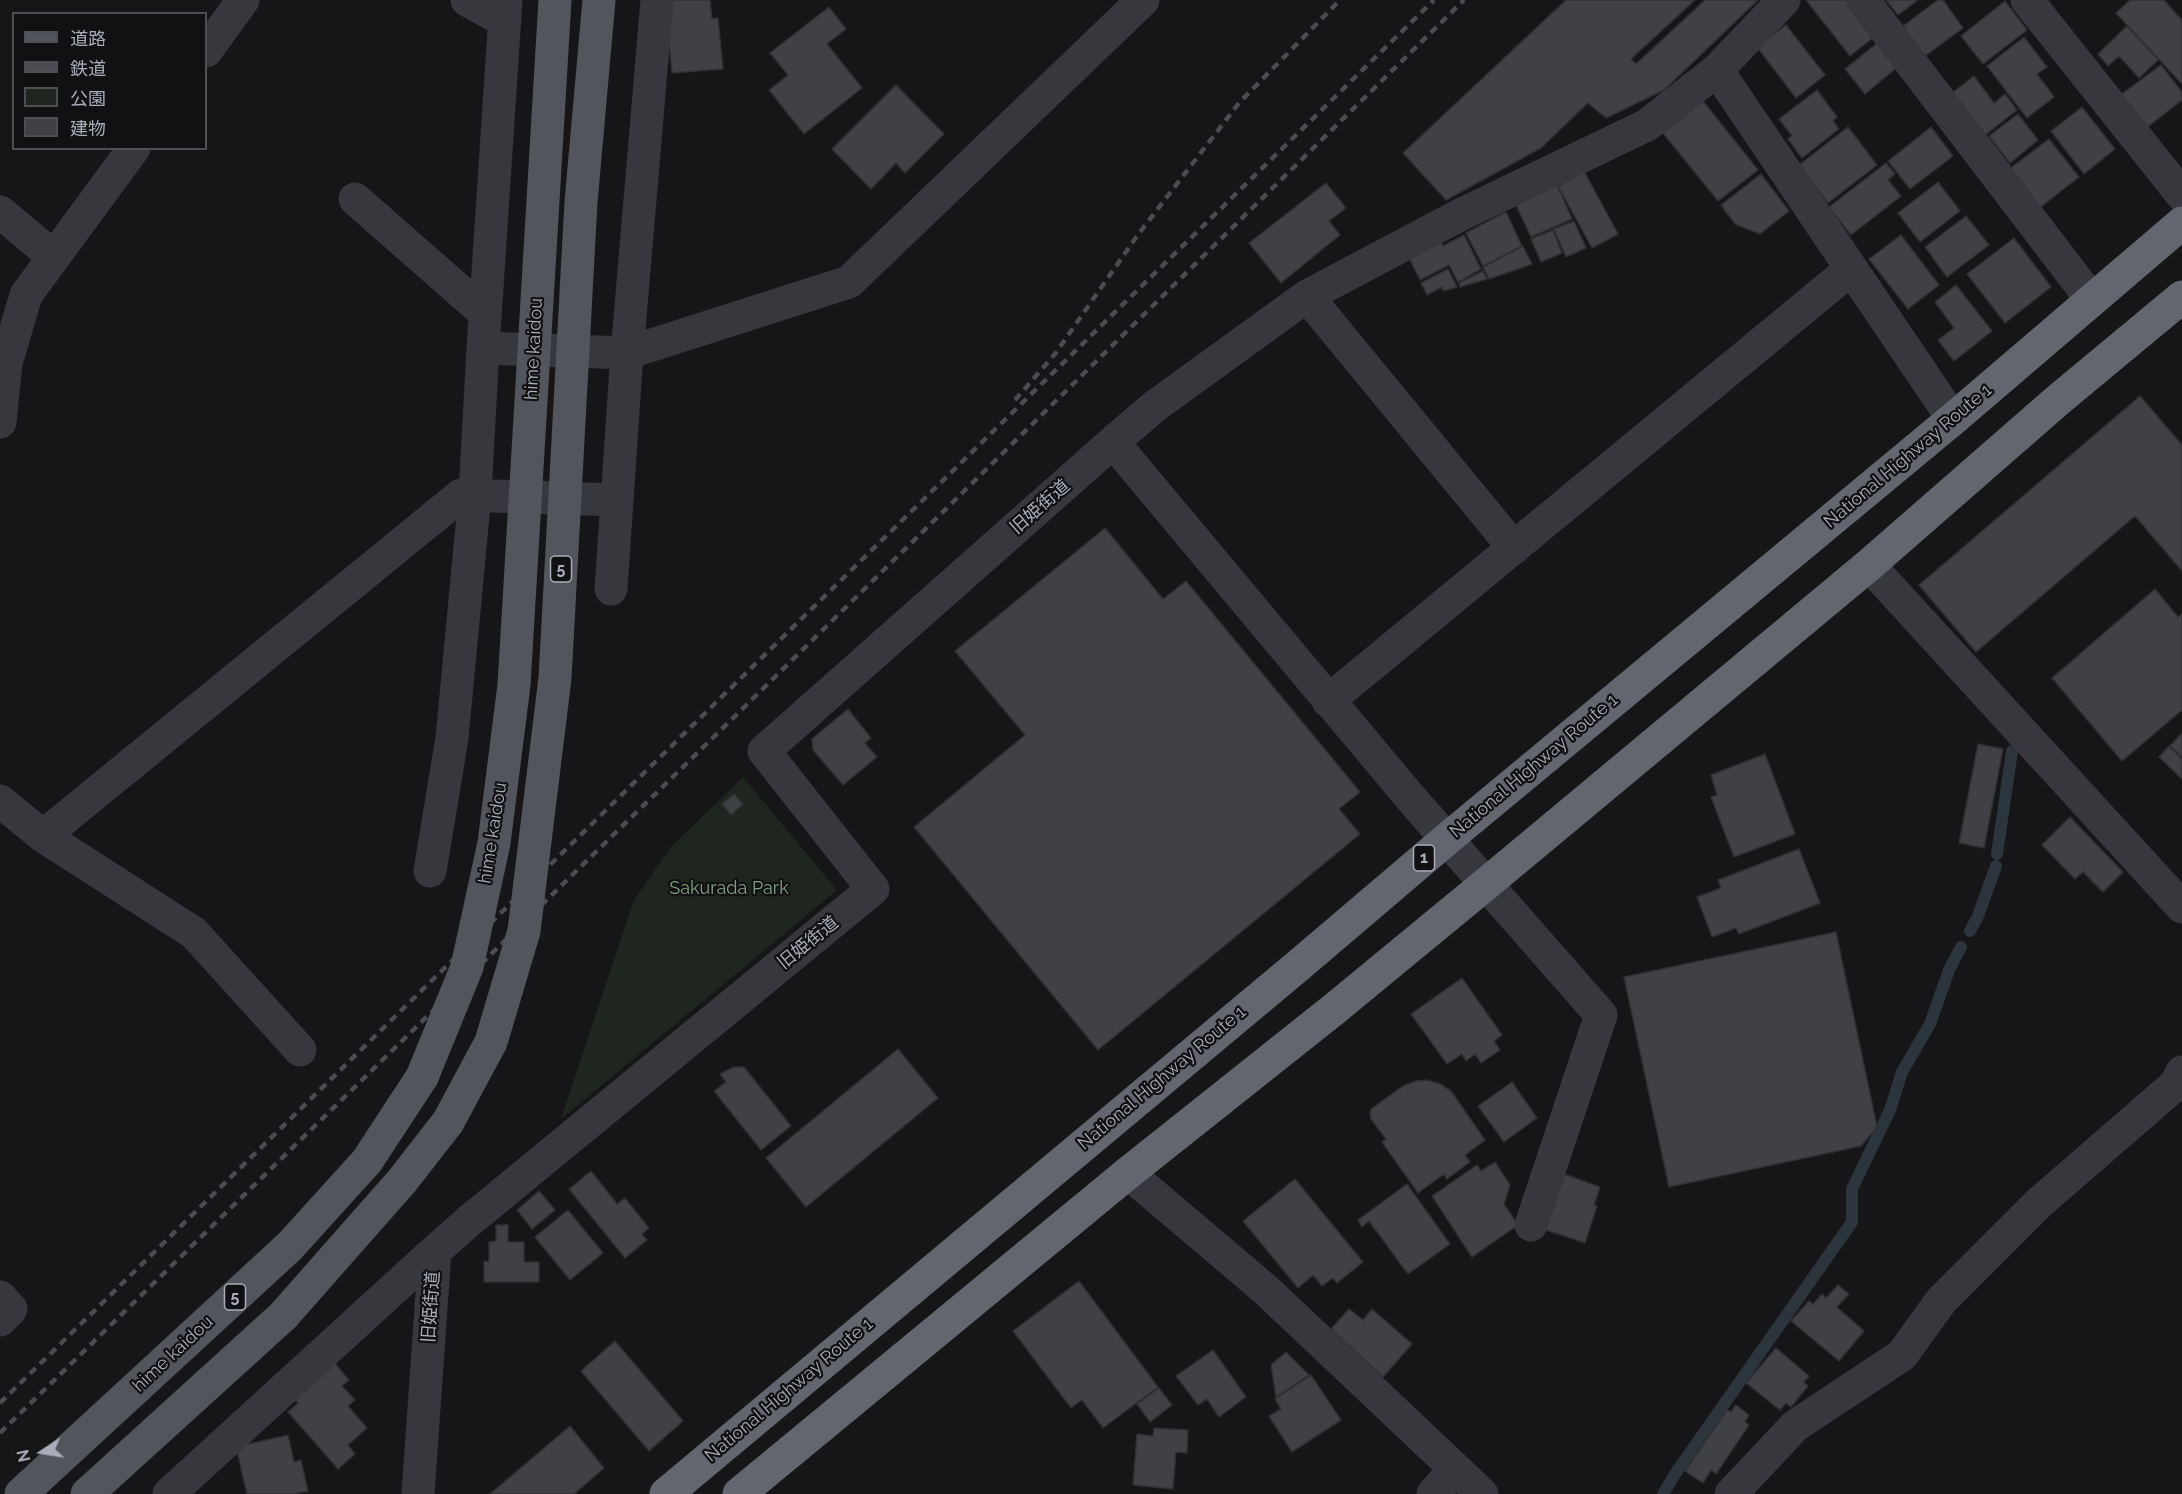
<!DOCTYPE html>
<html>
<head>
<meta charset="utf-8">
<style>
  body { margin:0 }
  #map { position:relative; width:2182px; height:1494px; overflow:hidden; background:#161618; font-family:Raleway,"Noto Sans JP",sans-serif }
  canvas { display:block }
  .legend { position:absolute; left:12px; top:12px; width:195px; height:138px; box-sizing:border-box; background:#111113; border:2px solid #4d4f55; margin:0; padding:8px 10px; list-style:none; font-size:18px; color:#a8adb8 }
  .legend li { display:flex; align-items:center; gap:12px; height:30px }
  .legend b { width:30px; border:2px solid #4d4f55 }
  .north { position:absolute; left:12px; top:1422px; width:60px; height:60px; -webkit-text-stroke:4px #111113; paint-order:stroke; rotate:258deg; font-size:16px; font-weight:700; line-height:24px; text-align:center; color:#a8adb8 }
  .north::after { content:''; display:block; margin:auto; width:21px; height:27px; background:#a8adb8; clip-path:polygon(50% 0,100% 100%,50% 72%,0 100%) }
</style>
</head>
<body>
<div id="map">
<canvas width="2182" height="1494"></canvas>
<ul class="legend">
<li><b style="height:8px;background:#53555c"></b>道路</li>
<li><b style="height:8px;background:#4a4c52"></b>鉄道</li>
<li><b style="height:16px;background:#1e261f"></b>公園</li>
<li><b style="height:16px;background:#404145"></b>建物</li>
</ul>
<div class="north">N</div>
</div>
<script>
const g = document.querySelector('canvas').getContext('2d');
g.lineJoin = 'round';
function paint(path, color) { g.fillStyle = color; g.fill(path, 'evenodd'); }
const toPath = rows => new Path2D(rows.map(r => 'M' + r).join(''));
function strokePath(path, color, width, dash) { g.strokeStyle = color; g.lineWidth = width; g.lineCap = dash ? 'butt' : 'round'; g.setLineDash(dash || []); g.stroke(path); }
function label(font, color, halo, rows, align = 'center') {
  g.font = font + ' Raleway,"Noto Sans JP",sans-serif'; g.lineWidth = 4.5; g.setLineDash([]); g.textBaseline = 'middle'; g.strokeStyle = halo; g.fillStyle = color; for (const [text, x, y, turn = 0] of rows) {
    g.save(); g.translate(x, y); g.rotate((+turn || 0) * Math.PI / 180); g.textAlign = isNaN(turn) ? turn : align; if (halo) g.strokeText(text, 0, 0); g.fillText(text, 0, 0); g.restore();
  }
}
paint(toPath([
  [743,777,837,890,561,1119,634,900,671,847]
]), '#1e261f');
strokePath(toPath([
  [1997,854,2012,751],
  [1970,931,1978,916,1996,866],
  [1663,1494,1675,1474,1852,1222,1852,1189,1890,1110,1902,1072,1930,1024,1949,970,1961,947]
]), '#2c353c', 12);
const building = toPath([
  [665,0,710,0,712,19,718,18,723,69,672,73,665,0],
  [1566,0,1695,0,1631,59,1636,64,1705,0,1758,0,1664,90,1606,118,1588,103,1541,148,1446,200,1403,153,1566,0],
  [1806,0,1846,0,1874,37,1850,56,1806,0],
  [1886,0,1918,0,1898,15,1886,0],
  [1938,0,1943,0,1963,28,1925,56,1903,26,1938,0],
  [2130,0,2164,0,2182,20,2182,84,2116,13,2130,0],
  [2005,1,2027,30,1983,64,1961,36,2005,1],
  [829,7,846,29,827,44,862,88,804,134,769,90,788,75,770,53,829,7],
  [1786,25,1825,75,1796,98,1757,47,1786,25],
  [2127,26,2158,60,2139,78,2119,56,2108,66,2098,54,2127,26],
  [2024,37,2047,67,2037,74,2054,97,2027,118,1987,66,2024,37],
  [1881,40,1900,65,1865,94,1845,69,1881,40],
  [2161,65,2182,92,2182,100,2145,129,2119,96,2161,65],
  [1974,76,1994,103,2005,94,2017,110,1984,136,1952,93,1974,76],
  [896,85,944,134,905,173,896,163,871,189,832,149,896,85],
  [1817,90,1837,117,1833,121,1839,129,1802,158,1788,139,1792,136,1779,119,1817,90],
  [1703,101,1758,170,1718,201,1663,133,1703,101],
  [2082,107,2115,149,2084,174,2051,131,2082,107],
  [2018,114,2038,140,2010,163,1989,136,2018,114],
  [1848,127,1877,165,1828,203,1799,165,1848,127],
  [1931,127,1953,156,1910,189,1888,161,1931,127],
  [2049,139,2079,177,2038,209,2008,170,2049,139],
  [1886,163,1895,174,1888,180,1901,196,1851,235,1829,207,1886,163],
  [1584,171,1618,234,1592,248,1558,186,1584,171],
  [1761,174,1789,211,1760,234,1735,224,1721,205,1761,174],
  [1938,182,1960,211,1920,242,1898,213,1938,182],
  [1326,183,1346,208,1329,221,1340,235,1281,283,1249,243,1326,183],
  [1557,185,1572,219,1531,237,1515,203,1557,185],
  [1506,212,1522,246,1483,266,1466,233,1506,212],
  [1966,216,1989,245,1947,277,1925,247,1966,216],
  [1574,221,1586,248,1566,257,1554,229,1574,221],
  [1553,230,1562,253,1541,262,1531,239,1553,230],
  [1464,235,1481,269,1458,282,1449,265,1420,280,1408,256,1440,240,1443,246,1464,235],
  [1901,235,1939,285,1908,309,1869,259,1901,235],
  [2014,238,2051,287,2005,323,1967,274,2014,238],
  [1523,246,1532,264,1489,279,1483,267,1523,246],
  [1448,269,1457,287,1444,291,1442,287,1427,295,1421,283,1448,269],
  [1483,271,1487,279,1460,287,1459,283,1483,271],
  [1956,285,1992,331,1954,361,1938,340,1954,328,1935,302,1956,285],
  [2140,396,2182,445,2182,571,2135,516,1976,652,1919,585,2140,396],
  [1105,528,1163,599,1186,581,1360,792,1339,809,1360,834,1098,1050,914,827,1025,735,955,651,1105,528],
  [2155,589,2178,617,2182,614,2182,710,2122,761,2052,678,2155,589],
  [848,709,871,738,865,743,877,757,843,785,813,750,812,739,848,709],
  [2182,733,2182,757,2170,746,2182,733],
  [1978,744,2003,749,1984,848,1959,843,1978,744],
  [2169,746,2182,759,2182,779,2159,757,2169,746],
  [1765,754,1795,834,1734,857,1711,797,1717,795,1711,775,1765,754],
  [734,794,743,804,731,815,722,804,734,794],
  [2070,817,2123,872,2103,892,2083,872,2075,879,2042,845,2070,817],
  [1799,849,1820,903,1739,934,1736,928,1712,937,1697,897,1721,888,1718,880,1799,849],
  [1836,932,1877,1127,1861,1146,1669,1187,1624,977,1836,932],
  [1462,978,1502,1035,1494,1041,1500,1050,1481,1063,1475,1054,1466,1061,1462,1054,1447,1064,1411,1014,1462,978],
  [898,1049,938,1098,806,1207,766,1158,898,1049],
  [734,1067,744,1067,791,1126,761,1150,714,1091,726,1082,720,1074,734,1067],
  [1427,1080,1440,1084,1451,1091,1485,1140,1465,1155,1470,1162,1447,1179,1444,1174,1418,1193,1382,1142,1386,1139,1371,1119,1370,1114,1371,1109,1403,1086,1416,1081,1427,1080],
  [1512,1082,1537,1118,1504,1142,1478,1106,1512,1082],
  [1495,1162,1510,1185,1504,1204,1518,1225,1472,1257,1432,1196,1477,1165,1481,1171,1495,1162],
  [591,1171,617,1204,625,1198,649,1228,642,1234,647,1240,625,1258,569,1189,591,1171],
  [1564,1174,1600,1187,1594,1205,1597,1206,1585,1243,1546,1230,1564,1174],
  [1295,1179,1363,1262,1337,1283,1333,1278,1322,1286,1313,1275,1298,1288,1243,1221,1295,1179],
  [1407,1184,1450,1244,1408,1274,1369,1221,1362,1227,1358,1220,1407,1184],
  [539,1191,555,1210,532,1229,517,1210,539,1191],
  [568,1210,603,1253,570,1280,535,1237,568,1210],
  [496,1225,508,1225,508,1242,524,1242,524,1262,539,1262,539,1282,484,1282,484,1261,489,1262,489,1242,496,1241,496,1225],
  [1079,1281,1158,1387,1103,1428,1082,1400,1071,1408,1013,1331,1079,1281],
  [1838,1285,1849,1294,1837,1307,1864,1331,1839,1361,1791,1321,1809,1301,1813,1304,1822,1294,1826,1298,1838,1285],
  [1349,1309,1363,1320,1372,1309,1412,1344,1383,1377,1331,1329,1349,1309],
  [615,1341,683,1421,649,1451,581,1371,615,1341],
  [1776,1348,1809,1376,1804,1382,1808,1386,1791,1407,1786,1403,1780,1410,1746,1383,1776,1348],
  [1213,1350,1246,1397,1219,1417,1207,1399,1198,1405,1176,1376,1213,1350],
  [1286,1352,1309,1375,1276,1397,1271,1365,1286,1352],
  [333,1361,349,1380,342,1386,355,1400,348,1406,367,1428,348,1445,355,1454,338,1469,288,1412,298,1403,292,1397,333,1361],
  [1311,1375,1341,1420,1292,1452,1269,1416,1281,1409,1275,1399,1311,1375],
  [1159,1388,1172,1405,1150,1422,1137,1404,1159,1388],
  [1736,1405,1749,1415,1745,1422,1749,1425,1716,1474,1711,1470,1703,1483,1685,1471,1727,1410,1731,1412,1736,1405],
  [570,1426,604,1468,574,1494,490,1494,570,1426],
  [1154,1428,1188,1430,1187,1453,1176,1452,1173,1489,1133,1485,1137,1434,1153,1436,1154,1428],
  [288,1435,294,1462,301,1460,308,1491,294,1494,247,1494,236,1447,288,1435]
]);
paint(building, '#404145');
strokePath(building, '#303034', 1.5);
strokePath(toPath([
  [467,0,503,20],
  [1863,0,2092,300],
  [2027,0,2182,195],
  [206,51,243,0],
  [1717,70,1953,419],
  [355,199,485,313],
  [0,212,54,257],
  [1307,296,1514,548],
  [483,348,627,353,849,282,1143,0],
  [0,422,6,363,26,295,134,148],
  [1869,565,2182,907],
  [611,589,627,353,657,0],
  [1328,701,1851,269],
  [0,801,43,836,194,933,300,1050],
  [43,836,461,495,617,500],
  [430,871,452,738,475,494,483,348,506,0],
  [1128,1173,1266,1290,1482,1494],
  [1531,1225,1601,1015,1409,796,1113,442,1155,406,1307,296,1460,215,1647,125,1717,70,1784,0],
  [0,1297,11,1309,0,1320],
  [169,1494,435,1251],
  [418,1494,435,1251,469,1221,873,889,764,751,1113,442],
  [1433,1494,1455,1469],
  [1731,1494,1795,1426,1902,1355,1941,1301,2039,1203,2176,1084,2182,1072]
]), '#37383d', 33);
strokePath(toPath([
  [21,1494,290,1246,367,1161,422,1077],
  [87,1494,283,1316,402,1181,448,1122]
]), '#53555c', 33);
strokePath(toPath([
  [666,1494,1299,965,1447,839,1953,419,2182,223],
  [739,1494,1128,1173,1333,1010,1486,884,1869,565,2058,400,2182,297]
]), '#63666e', 33);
strokePath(toPath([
  [1015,400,1055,354,1137,236,1239,103,1340,0],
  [0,1403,1434,0],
  [0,1433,727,724,1464,0]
]), '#4a4c52', 4.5, [8, 6]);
strokePath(toPath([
  [422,1077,467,967,494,843,514,685,555,0],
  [448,1122,491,1042,524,931,555,678,581,202,599,0]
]), '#53555c', 33);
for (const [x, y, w] of [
  [561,569,21],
  [1424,858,21],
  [235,1297,21]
]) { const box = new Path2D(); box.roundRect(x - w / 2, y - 13, w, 26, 4.5); g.fillStyle = '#111113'; g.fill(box); strokePath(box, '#a8adb8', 1.5); }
label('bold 16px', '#a8adb8', null, [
  ["5",561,569],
  ["1",1424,858],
  ["5",235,1297]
]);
label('18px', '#a8adb8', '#111113', [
  ["hime kaidou",534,349,-87],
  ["National Highway Route 1",1908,456,-40],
  ["旧姫街道",1040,507,-41],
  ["National Highway Route 1",1534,766,-40],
  ["hime kaidou",493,833,-81],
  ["旧姫街道",808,943,-39],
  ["National Highway Route 1",1162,1078,-40],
  ["旧姫街道",431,1307,-86],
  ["hime kaidou",173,1354,-43],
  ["National Highway Route 1",789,1390,-40]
]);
label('18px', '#7fa381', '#111113', [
  ["Sakurada Park",729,889]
]);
</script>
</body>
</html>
